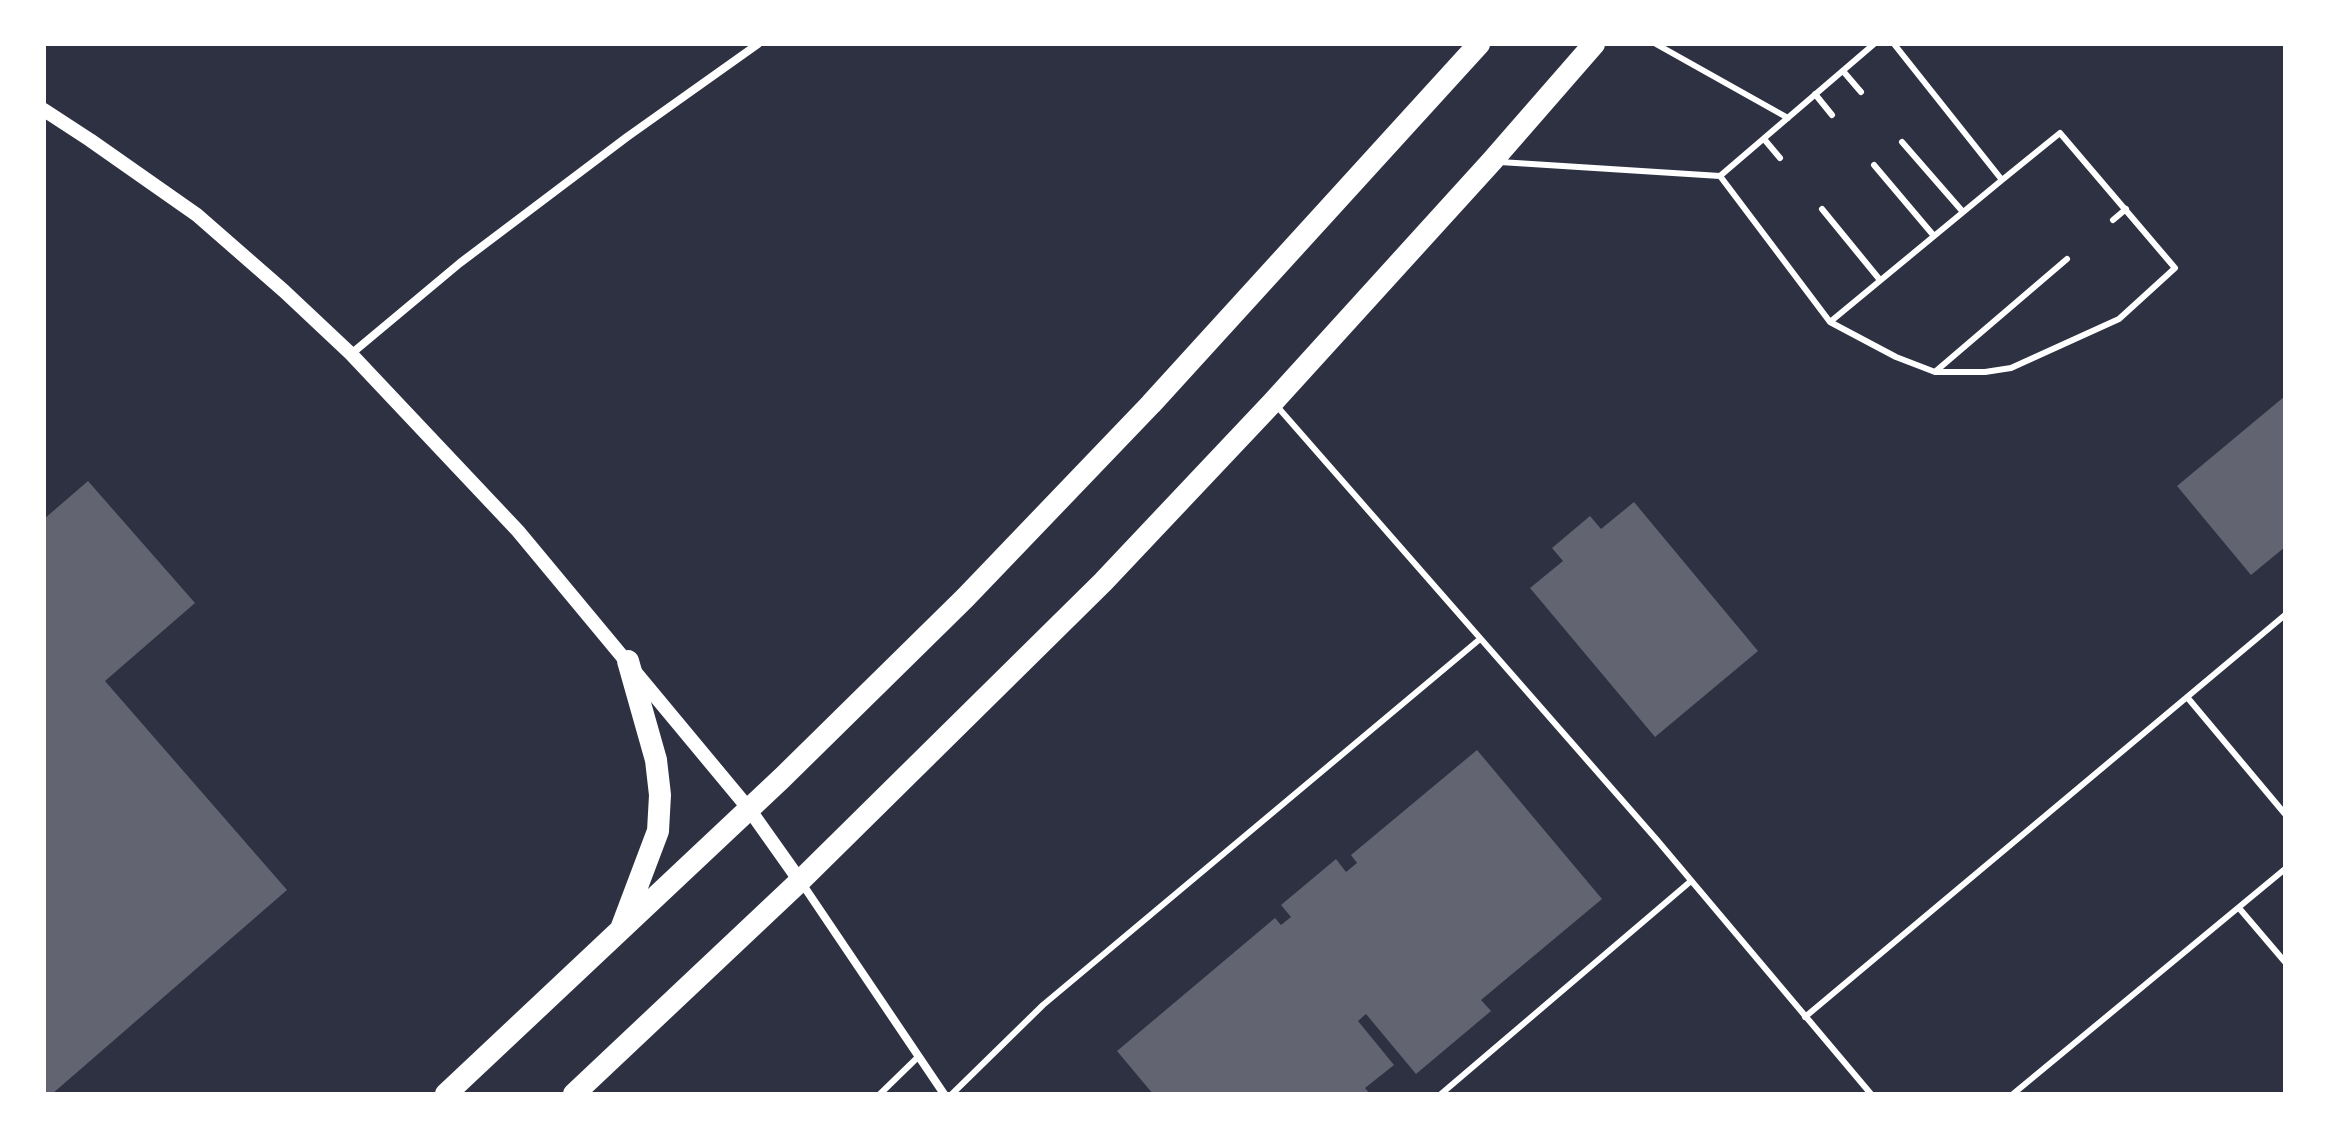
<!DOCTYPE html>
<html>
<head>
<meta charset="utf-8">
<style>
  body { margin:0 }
  #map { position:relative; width:2329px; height:1138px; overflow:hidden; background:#2d3142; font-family:Overpass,sans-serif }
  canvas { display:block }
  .frame { position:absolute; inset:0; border:46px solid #fff; pointer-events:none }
</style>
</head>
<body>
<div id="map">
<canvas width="2329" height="1138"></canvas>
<div class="frame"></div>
</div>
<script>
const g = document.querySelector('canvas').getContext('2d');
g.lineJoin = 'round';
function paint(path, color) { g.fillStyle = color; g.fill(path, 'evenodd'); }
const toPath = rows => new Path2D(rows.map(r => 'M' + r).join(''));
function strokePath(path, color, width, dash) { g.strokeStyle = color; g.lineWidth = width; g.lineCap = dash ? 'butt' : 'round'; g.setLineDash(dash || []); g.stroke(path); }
paint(toPath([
  [2285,396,2285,547,2251,575,2177,486],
  [88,481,195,603,105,681,287,890,52,1094,44,1094,44,519],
  [1634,502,1758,651,1655,737,1530,588,1563,561,1552,548,1590,516,1601,529],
  [1477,750,1602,899,1481,1000,1491,1011,1416,1074,1366,1014,1358,1021,1394,1065,1365,1088,1370,1094,1186,1094,1185,1092,1182,1094,1153,1094,1117,1051,1275,918,1281,925,1291,917,1281,905,1336,859,1346,872,1357,863,1351,855]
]), '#626471');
strokePath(toPath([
  [1656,44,1788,118],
  [1843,71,1861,92],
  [1815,94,1832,115],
  [1764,139,1780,158],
  [1902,142,1963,212],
  [1500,162,1720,176,1874,44],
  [1874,165,1934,236],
  [1720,176,1830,322,2002,180,1894,44],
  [1822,209,1880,280],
  [2113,220,2126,209],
  [1830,322,1896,357,1935,372,1985,372,2011,368,2119,319,2175,268,2060,133,2002,180],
  [1936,371,2067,259],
  [1275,404,1657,840,1871,1094],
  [2187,697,2285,814],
  [2239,908,2285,962],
  [1805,1017,2285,615],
  [880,1094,918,1057],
  [952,1094,1043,1005,1480,639],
  [1441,1094,1691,881],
  [2013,1094,2285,869]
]), '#fff', 6);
strokePath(toPath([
  [351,354,460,263,627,137,758,44],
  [801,882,944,1094]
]), '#fff', 8);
strokePath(toPath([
  [44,110,90,140,197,215,284,291,351,354,518,531,749,809,800,881]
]), '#fff', 14);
strokePath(toPath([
  [621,929,658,831,660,795,656,760,628,661],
  [446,1094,782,778,965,598,1151,404,1479,44],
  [574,1094,800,881,1103,582,1273,402,1492,161,1594,44]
]), '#fff', 22);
</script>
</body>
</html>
